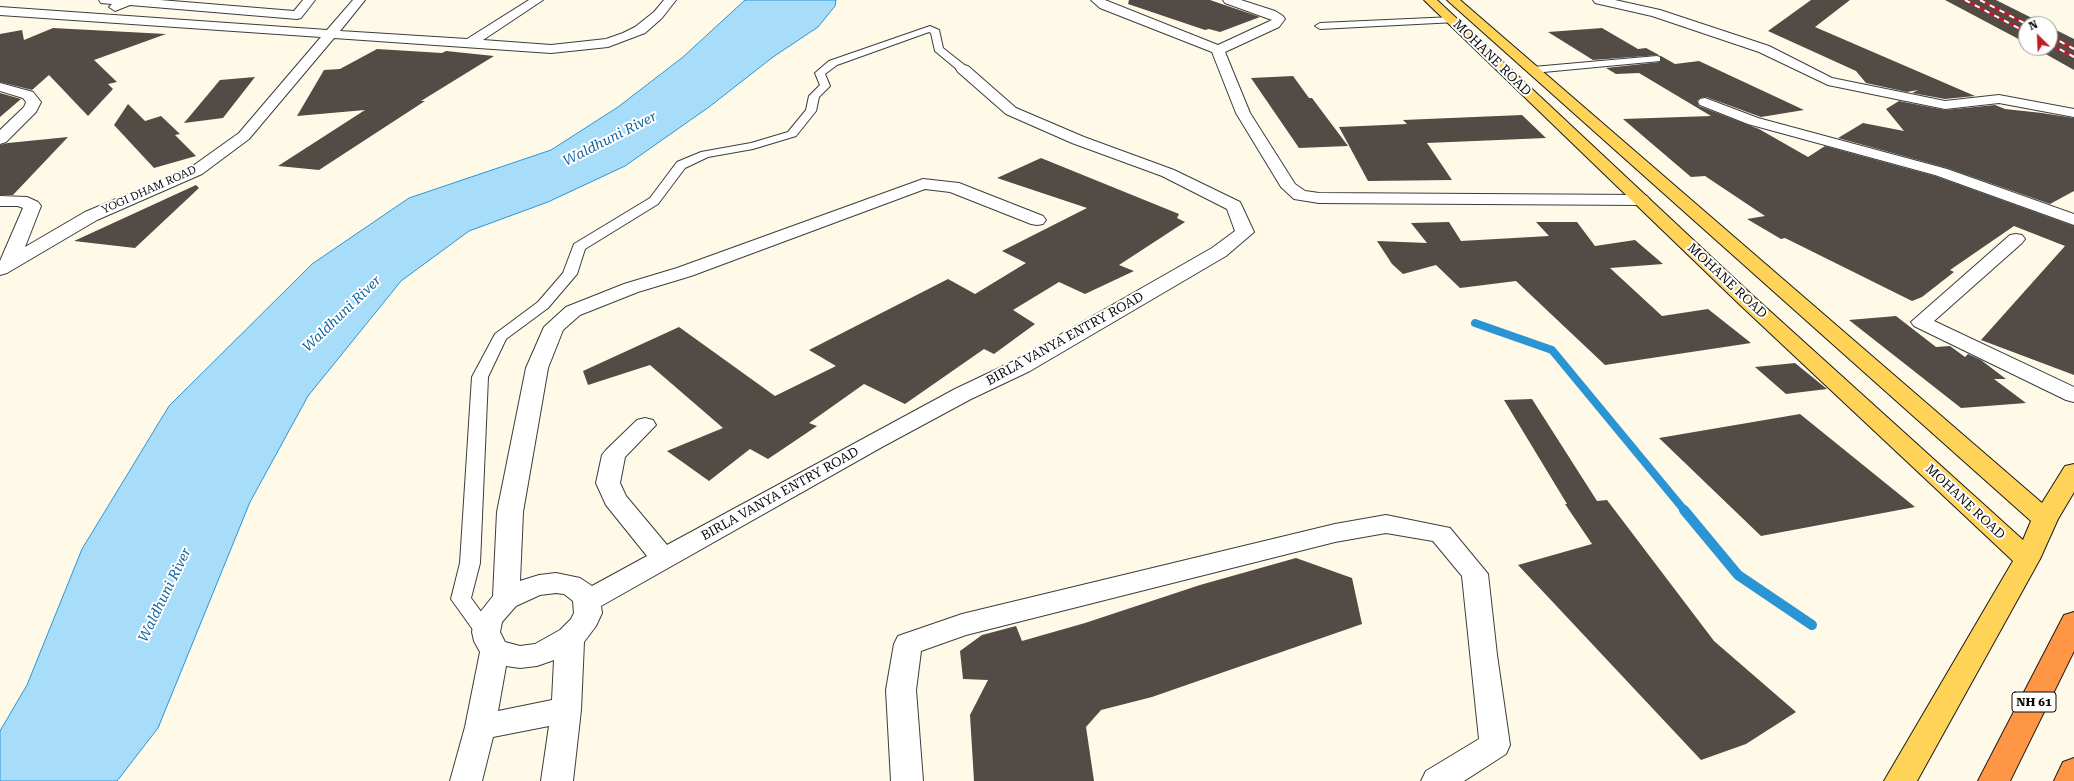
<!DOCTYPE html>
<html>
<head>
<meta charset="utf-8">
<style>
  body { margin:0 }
  #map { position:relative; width:2074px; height:781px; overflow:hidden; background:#fffae7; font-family:"Roboto Serif",serif }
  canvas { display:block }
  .north { position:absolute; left:2018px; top:16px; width:40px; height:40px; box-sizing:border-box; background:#fff; border:1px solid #9d9d9d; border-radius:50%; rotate:336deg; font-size:11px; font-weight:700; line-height:16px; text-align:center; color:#0a0a0a }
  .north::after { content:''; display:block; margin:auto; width:14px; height:18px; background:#c01b26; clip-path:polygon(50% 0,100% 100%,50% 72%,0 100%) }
</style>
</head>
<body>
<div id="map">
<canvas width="2074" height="781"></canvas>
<div class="north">N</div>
</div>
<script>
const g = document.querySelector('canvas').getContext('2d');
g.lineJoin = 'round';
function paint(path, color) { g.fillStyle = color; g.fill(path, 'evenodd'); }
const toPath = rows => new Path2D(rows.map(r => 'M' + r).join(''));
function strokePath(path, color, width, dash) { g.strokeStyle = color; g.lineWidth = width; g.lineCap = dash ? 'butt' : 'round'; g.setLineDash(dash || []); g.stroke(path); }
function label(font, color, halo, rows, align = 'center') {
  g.font = font + ' "Roboto Serif",serif'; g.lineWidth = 4; g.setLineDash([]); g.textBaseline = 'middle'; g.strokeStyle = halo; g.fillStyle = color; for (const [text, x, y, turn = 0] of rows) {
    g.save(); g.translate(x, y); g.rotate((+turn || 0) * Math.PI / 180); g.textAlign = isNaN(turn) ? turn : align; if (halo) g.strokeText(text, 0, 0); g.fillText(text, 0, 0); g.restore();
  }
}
const water = toPath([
  [745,0,836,0,835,6,818,27,773,57,709,107,625,166,548,202,469,231,401,281,308,396,250,502,158,728,117,781,0,781,0,731,27,685,82,549,169,406,312,264,409,198,551,150,618,107,683,57,745,0]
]);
paint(water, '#a8ddfa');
strokePath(water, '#2b94d5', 1);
strokePath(toPath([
  [1475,323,1552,350,1685,511]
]), '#2b94d5', 8);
strokePath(toPath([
  [1684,510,1738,575,1812,625]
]), '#2b94d5', 10);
paint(toPath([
  [1129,0,1210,0,1260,17,1220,32,1209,29,1205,30,1128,4],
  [1811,0,1850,0,1815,27,1975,96,1945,99,1912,93,1918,90,1907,92,1866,83,1856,71,1768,31],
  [1945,0,1996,0,2044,24,2026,24,2026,43],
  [2050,27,2074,39,2074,70,2035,48,2050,48],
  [53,28,166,34,94,60,117,82,108,84,113,89,88,116,49,75,32,90,0,82,0,34,22,30,24,40],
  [1602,28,1638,49,1646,48,1659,55,1593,60,1548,32],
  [377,49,442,53,446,51,494,56,421,101,425,101,319,170,278,166,365,110,297,116,324,70,340,69],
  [1661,56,1675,64,1699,61,1804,110,1761,117,1706,97,1700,98,1697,101,1699,106,1759,129,1808,157,1825,146,1935,176,2074,226,2074,375,1981,340,2065,246,2014,226,1950,270,1954,272,1922,297,1912,301,1785,238,1781,239,1747,219,1765,216,1705,176,1691,177,1623,119,1711,116,1639,73,1616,74,1606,68,1660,62],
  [1293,76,1309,98,1312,98,1348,146,1299,148,1251,78],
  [255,77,223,118,184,123,220,80],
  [0,93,21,99,0,117],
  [1899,101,1945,110,1995,105,2005,109,2042,113,2074,118,2074,191,2050,204,1947,168,1838,138,1863,123,1904,131,1886,109],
  [128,104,145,121,161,116,180,134,175,135,196,156,154,168,114,125],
  [1522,115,1546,138,1427,143,1452,180,1368,181,1339,127,1407,124,1403,120],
  [68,137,13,195,0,195,0,145,8,143],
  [1041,158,1179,214,1177,218,1185,222,1119,265,1134,271,1085,294,1059,282,1013,310,1035,324,994,354,984,349,905,404,864,384,809,423,817,426,768,459,750,449,709,481,667,451,723,428,650,365,588,385,583,371,679,327,775,396,836,366,809,350,948,279,975,294,1026,263,1002,251,1087,208,997,178],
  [196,185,199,188,135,248,74,241],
  [1449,222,1461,241,1549,236,1536,222,1577,222,1595,246,1635,240,1663,264,1610,268,1662,316,1708,309,1751,343,1605,365,1516,281,1460,288,1436,265,1403,274,1392,264,1377,241,1427,243,1411,223],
  [1896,316,1936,347,1950,346,1965,357,1968,354,1981,360,2006,379,1994,379,2026,403,1961,408,1849,320],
  [1795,363,1827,389,1786,394,1755,367],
  [1532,399,1597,501,1607,500,1714,641,1796,712,1746,744,1701,760,1518,565,1592,544,1565,504,1567,504,1504,400],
  [1800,414,1915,507,1761,536,1659,438],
  [1296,558,1352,578,1362,624,1152,697,1101,710,1086,727,1094,781,974,781,970,715,988,680,963,679,960,651,982,635,1016,626,1022,641,1085,623,1200,585]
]), '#534b46');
const lane = toPath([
  [1453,17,1458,20,1456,22,1320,29,1315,26,1320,23,1453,17],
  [930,26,939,30,943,48,967,67,968,69,967,71,959,71,935,51,931,33,929,32,837,65,825,74,830,86,819,97,816,111,796,136,753,149,708,157,685,168,658,204,585,249,577,274,548,308,506,339,488,377,480,563,471,598,496,632,493,638,486,640,479,638,451,599,460,563,472,377,495,334,538,302,563,273,574,244,650,198,677,162,701,152,751,143,788,132,806,110,809,96,820,85,815,73,829,61,930,26],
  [1657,56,1660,57,1660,61,1533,73,1528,70,1533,67,1657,56]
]);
const street = toPath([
  [99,0,160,0,294,11,303,0,315,0,301,18,297,19,130,5,115,11,109,7,112,4,101,3,99,0],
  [353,0,365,0,340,31,467,39,529,0,543,0,483,40,551,45,606,39,623,33,635,27,654,12,664,0,676,0,662,18,645,33,608,47,551,53,334,38,249,139,202,174,97,220,7,273,0,275,0,261,23,208,18,206,0,206,0,196,27,197,38,202,41,206,25,247,85,212,190,168,239,133,321,37,0,15,0,7,327,30,353,0],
  [1091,0,1105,0,1218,45,1272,20,1225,3,1223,0,1241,0,1275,11,1283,16,1285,19,1279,27,1225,52,1250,113,1295,184,1305,191,1319,193,1641,195,1647,196,1650,200,1647,204,1641,205,1319,203,1294,199,1281,187,1236,113,1212,52,1100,8,1091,0],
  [1593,0,1615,0,1660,10,1769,46,1832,78,1945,101,1999,95,2074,109,2074,117,1999,103,1945,109,1828,85,1759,52,1652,16,1595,3,1593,0],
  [963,65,968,66,1016,108,1084,137,1174,170,1240,202,1254,232,1226,256,1030,371,971,399,882,447,601,606,602,613,596,626,584,642,581,710,573,781,541,781,549,726,493,737,482,781,450,781,465,727,480,652,474,641,472,632,474,620,493,596,497,512,526,368,544,327,566,307,624,284,677,268,923,179,959,183,1043,216,1046,220,1043,224,1037,225,1031,224,950,192,925,189,691,276,638,292,580,315,563,330,548,368,523,512,520,581,539,575,556,573,580,578,592,586,647,556,606,505,596,483,602,455,606,450,637,420,645,418,653,420,656,425,625,457,620,483,626,496,667,545,955,389,1014,361,1212,248,1235,231,1227,209,1162,176,1072,143,1006,114,958,72,956,69,958,66,963,65],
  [556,593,564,594,573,601,574,613,571,619,560,630,535,644,520,646,505,642,500,632,502,622,516,606,540,595,556,593],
  [554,660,552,700,498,711,506,666,520,668,537,666,554,660],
  [0,83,33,92,41,102,36,112,6,142,0,144,0,130,24,107,26,102,23,98,0,91,0,83],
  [1705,98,1758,118,1947,169,2074,214,2074,225,1935,175,1748,124,1700,105,1698,102,1700,99,1705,98],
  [2016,234,2022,235,2025,239,2022,243,1934,321,2074,387,2074,402,2066,400,1914,326,1911,322,2010,235,2016,234],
  [1386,515,1450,528,1488,574,1497,655,1510,745,1506,754,1464,781,1421,781,1426,771,1479,739,1462,576,1433,541,1386,533,1335,542,966,635,921,651,916,690,923,781,891,781,886,690,894,644,898,636,962,614,1335,524,1386,515]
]);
const primary = toPath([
  [1424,0,1437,0,1751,294,2023,540,2031,521,1447,0,1460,0,2042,503,2065,466,2074,464,2074,492,2058,519,2040,559,1917,781,1884,781,2013,561,1737,302,1424,0]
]);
const highway = toPath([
  [2074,612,2074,651,2010,781,1978,781,2064,615,2074,612],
  [2074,758,2074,781,2054,781,2063,762,2074,758]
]);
strokePath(lane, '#3d3d3d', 2);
strokePath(street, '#3d3d3d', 2);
strokePath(primary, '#1b1b1b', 2);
strokePath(highway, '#1b1b1b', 2);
paint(lane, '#fff');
paint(street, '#fff');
paint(primary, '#ffd357');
paint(highway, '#fe9646');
const rail = toPath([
  [1965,0,2026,32],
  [1980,0,2026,24],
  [2050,36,2074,49],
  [2050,44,2074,57]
]);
strokePath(rail, '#c01b26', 3);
strokePath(rail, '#fff', 2, [5.5]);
label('11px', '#0a0a0a', '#fff', [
  ["YOGI DHAM ROAD",149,190,-24]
]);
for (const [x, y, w] of [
  [2034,702,44]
]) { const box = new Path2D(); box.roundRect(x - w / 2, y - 10, w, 20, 3); g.fillStyle = '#fff'; g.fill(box); strokePath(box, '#0a0a0a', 1); }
label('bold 12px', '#0a0a0a', null, [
  ["NH 61",2034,702]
]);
label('13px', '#0a0a0a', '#fff', [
  ["MOHANE ROAD",1492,58,44],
  ["MOHANE ROAD",1727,281,43],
  ["BIRLA VANYA ENTRY ROAD",1065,339,-29],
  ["BIRLA VANYA ENTRY ROAD",780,494,-29],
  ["MOHANE ROAD",1965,502,43]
]);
label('italic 14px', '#0e64a1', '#fff', [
  ["Waldhuni River",610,139,-27],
  ["Waldhuni River",342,314,-44],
  ["Waldhuni River",165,595,-64]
]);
</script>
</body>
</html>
